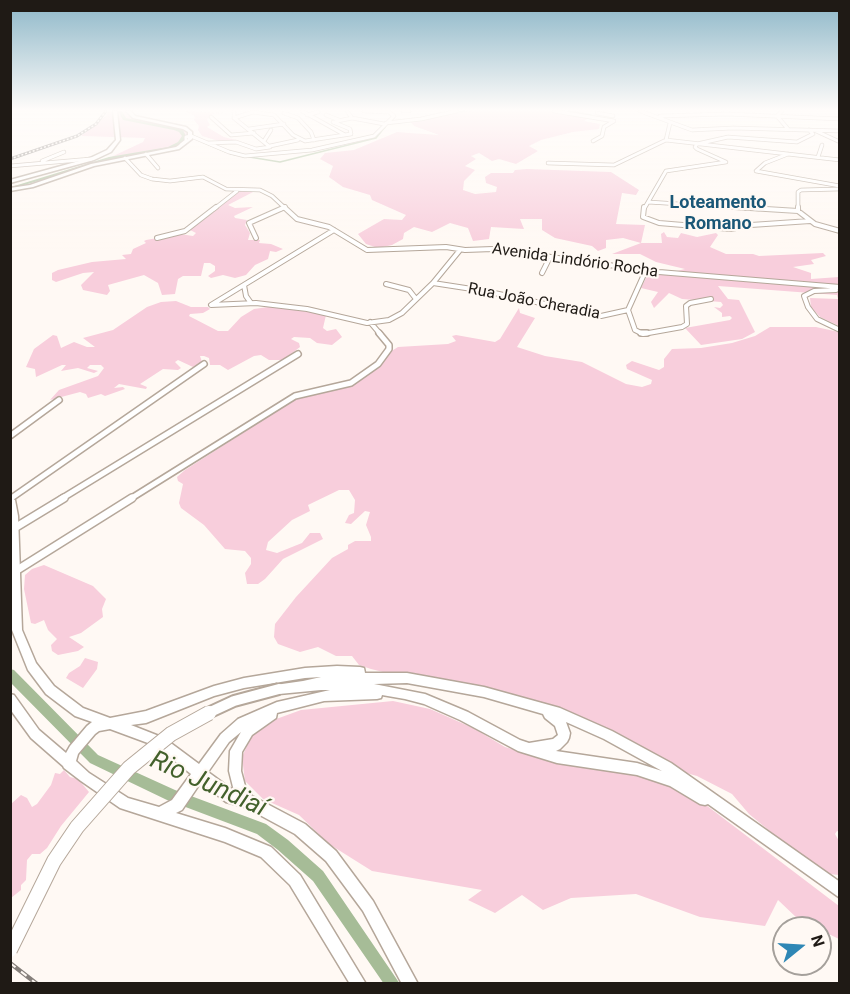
<!DOCTYPE html>
<html>
<head>
<meta charset="utf-8">
<style>
  body { margin:0 }
  #map { position:relative; width:850px; height:994px; overflow:hidden; background:#fff9f4; font-family:Roboto,sans-serif }
  canvas { display:block }
  .frame { position:absolute; inset:0; border:12px solid #1f1a15; pointer-events:none }
  .north { position:absolute; left:772px; top:916px; width:60px; height:60px; box-sizing:border-box; background:#fff9f4; border:2px solid #a5a09b; border-radius:50%; rotate:72deg; font-size:16px; font-weight:700; line-height:24px; text-align:center; color:#1f1a15 }
  .north::after { content:''; display:block; margin:auto; width:21px; height:27px; background:#2f87b5; clip-path:polygon(50% 0,100% 100%,50% 72%,0 100%) }
</style>
</head>
<body>
<div id="map">
<canvas width="850" height="994"></canvas>
<div class="frame"></div>
<div class="north">N</div>
</div>
<script>
const g = document.querySelector('canvas').getContext('2d');
g.lineJoin = 'round';
function paint(path, color) { g.fillStyle = color; g.fill(path, 'evenodd'); }
const toPath = rows => new Path2D(rows.map(r => 'M' + r).join(''));
function strokePath(path, color, width, dash) { g.strokeStyle = color; g.lineWidth = width; g.lineCap = dash ? 'butt' : 'round'; g.setLineDash(dash || []); g.stroke(path); }
function label(font, color, halo, rows, align = 'center') {
  g.font = font + ' Roboto,sans-serif'; g.lineWidth = 4.5; g.setLineDash([]); g.textBaseline = 'middle'; g.strokeStyle = halo; g.fillStyle = color; for (const [text, x, y, turn = 0] of rows) {
    g.save(); g.translate(x, y); g.rotate((+turn || 0) * Math.PI / 180); g.textAlign = isNaN(turn) ? turn : align; if (halo) g.strokeText(text, 0, 0); g.fillText(text, 0, 0); g.restore();
  }
}
paint(toPath([
  [115,111,126,111,127,115,139,119,186,130,189,134,174,148,114,160,107,159,143,142,145,138,81,136,107,115,107,112],
  [184,111,223,113,213,114,207,119,210,125,207,127,224,137,240,141,222,142,202,136,198,130,199,126,194,120,195,116],
  [471,111,554,111,589,118,584,121,600,124,599,129,573,132,541,140,529,146,538,151,516,164,499,159,492,161,479,153,471,156,476,159,465,166,475,170,464,181,463,190,475,194,496,192,497,187,486,183,485,177,491,173,513,173,515,170,527,169,611,172,639,190,636,195,622,193,616,224,645,225,641,243,623,238,606,240,606,248,598,251,592,246,555,238,542,230,542,219,520,219,524,229,491,227,489,239,473,241,468,228,450,223,432,232,414,227,404,233,403,239,392,245,378,248,366,244,358,234,384,219,402,220,406,215,372,200,370,195,343,187,329,177,333,166,320,159,325,153,354,150,397,132,439,135,414,126,411,122,438,115],
  [257,190,265,193,255,191,228,205,235,208,253,207,234,216,235,218,247,220,245,225,250,233,248,240,260,240,259,243,271,244,283,249,276,252,270,251,268,259,255,265,246,275,235,278,223,275,211,278,208,276,215,271,215,266,210,263,204,263,201,276,183,276,178,279,175,294,162,295,158,283,144,275,108,285,110,291,107,295,83,290,81,285,94,272,83,273,56,282,52,280,52,273,58,270,92,262,126,259,122,255,131,254,133,249,146,243,144,241,146,240,180,234,193,236,196,233,190,230,238,191],
  [664,232,667,237,678,238,681,233,697,237,716,233,718,235,710,247,726,254,753,254,759,256,823,253,826,256,811,260,814,264,793,267,811,273,811,279,839,277,839,326,820,317,811,307,810,298,838,299,837,295,718,286,728,299,739,300,755,332,742,339,701,345,685,328,730,320,732,318,730,316,722,317,722,313,714,307,720,308,723,305,721,302,682,299,669,293,654,308,651,302,658,292,641,288,648,274,650,272,678,273,677,271,685,269,656,262,640,254,612,254,641,243,662,243,661,234],
  [176,301,191,307,208,307,210,309,203,313,190,314,189,316,218,331,228,331,241,317,254,309,275,306,326,315,323,328,327,331,336,329,342,337,332,345,317,343,310,338,294,337,291,339,299,343,300,347,283,360,269,360,261,355,254,356,228,370,220,365,210,365,209,358,204,356,200,356,202,362,193,367,178,360,175,362,181,368,178,370,163,369,140,384,147,387,146,389,119,384,114,388,123,387,125,389,105,396,101,394,88,398,86,394,80,392,50,400,59,390,98,376,104,368,101,365,90,365,87,368,98,371,94,373,78,368,61,371,66,365,62,365,36,377,35,369,26,367,34,349,53,335,57,336,61,348,74,342,87,347,95,347,83,338,113,330,147,307,161,302],
  [519,308,520,313,535,318,517,347,545,356,582,362,626,384,642,387,651,384,652,380,627,369,626,365,632,361,659,370,664,367,664,359,672,349,701,348,732,343,755,336,770,327,816,327,839,332,840,832,837,831,835,834,839,841,839,875,829,874,777,837,749,814,732,794,697,776,679,771,596,725,371,669,359,665,352,656,336,656,318,647,300,652,278,644,274,637,275,624,296,597,332,558,348,549,348,545,355,541,371,541,371,537,366,525,370,512,365,511,351,524,345,523,349,515,354,513,355,500,349,490,339,490,308,505,310,511,292,520,268,542,266,550,277,553,302,543,310,533,320,533,323,539,283,559,265,579,258,584,247,584,245,573,251,564,251,558,245,551,225,549,204,525,181,508,179,503,183,484,178,481,177,477,185,470,294,400,308,393,357,381,375,369,390,352,398,347,448,344,456,341,452,336,456,335,495,342,500,339],
  [44,565,93,586,106,599,102,609,103,617,81,633,69,637,84,647,78,651,58,655,52,651,51,645,57,639,48,630,44,620,35,624,31,623,24,589,25,575,32,569],
  [85,658,98,662,97,669,83,688,66,678,69,673,80,666],
  [393,701,430,709,473,728,505,747,552,761,629,772,677,787,698,799,839,906,839,939,798,919,778,900,765,926,700,917,636,894,571,898,543,910,522,895,495,913,468,900,482,890,372,871,329,844,299,815,263,799,245,781,242,757,251,737,268,722,301,710],
  [64,770,70,777,78,779,89,792,61,826,47,848,40,854,32,854,27,860,26,880,21,885,21,890,11,898,11,804,21,795,27,798,32,807,37,804,51,785,55,773,60,774]
]), '#f8cedc');
strokePath(toPath([
  [568,111,591,115],
  [459,112,465,111],
  [198,140,226,152],
  [231,154,280,162,376,138,385,127]
]), '#a6bc97', 1.5);
paint(toPath([
  [118,111,122,111,126,118,183,130,186,136,182,144,171,149,112,159,11,189,11,187,109,157,168,147,178,142,182,136,179,132,174,130,123,120,118,111],
  [10,669,14,670,98,755,175,790,266,824,288,840,323,871,400,984,384,984,313,881,278,850,257,834,167,800,90,763,10,682,10,669]
]), '#a6bc97');
const minorFar3 = toPath([
  [302,111,345,135],
  [364,111,387,112],
  [403,111,409,111],
  [554,111,614,121,604,127,602,136,593,141],
  [640,111,692,130,733,128,840,131],
  [782,111,777,116,788,129],
  [284,113,298,118,311,132,314,140],
  [597,113,613,116],
  [307,115,318,112],
  [326,115,339,120],
  [660,116,727,114,840,119],
  [211,117,231,135,254,133],
  [234,118,253,112,274,115,293,135,305,141,351,134,350,129,333,122,352,118,347,111],
  [352,118,384,124],
  [386,123,421,119,457,111],
  [249,129,284,124],
  [816,131,840,142],
  [666,140,840,160],
  [264,141,271,130],
  [208,143,236,142,256,149,270,147,234,118,234,111],
  [181,145,186,141,186,137,191,136,229,152,245,156,312,150,374,136,394,116,388,111],
  [270,146,298,140],
  [146,154,158,168],
  [788,154,765,163,756,171,840,186],
  [818,157,822,145],
  [125,158,141,175,152,179,170,181,203,177,226,189,260,190,272,196,286,209],
  [42,161,64,152],
  [548,163,614,165,666,140,670,123],
  [10,166,91,159],
  [648,202,759,209],
  [214,209,237,191],
  [281,209,285,207],
  [644,209,666,171,726,162,697,149,695,147,697,144,728,137,797,142,813,134,809,130],
  [798,209,798,192,801,190,840,189]
]);
const minorFar2 = toPath([
  [284,207,297,219,329,227,367,250,446,247,465,250,493,249,659,272,840,287],
  [644,207,643,217,659,223,731,229,751,225,810,221],
  [734,207,798,211,798,207],
  [798,211,815,224,840,231],
  [334,230,211,305,256,303,307,309,367,323,389,320,402,313,433,283,460,250],
  [157,238,185,231,216,207],
  [256,238,249,223,285,207],
  [542,273,550,257],
  [433,283,485,291,601,316,628,310,646,270],
  [386,284,409,290,416,299],
  [244,285,246,296,251,303],
  [836,290,814,291,804,296,808,307,817,319,840,330],
  [628,310,635,330,643,334,682,327,687,324,686,306,690,303,711,299],
  [370,322,381,335]
]);
const minorFar1 = toPath([
  [641,333,647,333],
  [10,436,59,400],
  [10,499,204,364],
  [61,499,298,354],
  [130,499,295,396,351,383,378,364,389,349,389,345,379,333]
]);
const minor = toPath([
  [13,529,64,498],
  [14,572,132,498]
]);
const primary = toPath([
  [113,111,117,111,120,140,111,152,94,160,10,183,10,180,90,158,107,150,116,140,113,111],
  [126,111,131,111,135,116,186,127,192,132,192,139,179,149,94,166,33,187,10,191,10,188,30,185,91,164,176,147,188,139,188,132,183,129,133,118,126,111],
  [10,497,15,500,18,516,22,630,36,663,54,686,83,708,110,718,146,711,214,686,244,678,305,668,337,666,360,667,364,668,365,673,407,673,484,687,560,708,612,731,671,763,840,882,840,898,708,804,705,805,700,804,670,786,637,775,557,763,518,751,460,720,424,704,405,699,382,695,381,698,377,699,324,701,277,713,276,718,252,735,242,752,241,771,245,786,252,796,305,824,336,851,373,901,418,984,402,984,363,911,326,861,295,834,245,807,226,802,201,782,182,810,176,813,225,828,271,847,300,875,366,984,350,984,290,885,261,857,225,842,120,808,81,781,64,768,63,766,31,738,10,709,10,694,14,695,39,730,66,753,70,746,87,726,92,722,75,716,46,694,28,670,12,630,10,497],
  [321,677,303,681,275,685,273,689,275,693,279,694,321,690,330,690,277,702,238,719,221,734,199,764,164,738,131,725,146,723,214,696,244,688,305,678,321,677],
  [407,683,484,697,543,714,545,718,555,726,558,735,553,739,529,743,520,740,468,712,425,694,374,684,407,683],
  [566,722,604,739,662,771,637,763,556,751,560,749,567,742,569,738,570,733,566,722],
  [110,729,156,746,191,774,172,800,159,807,128,798,89,773,76,761,78,754,95,734,99,731,110,729],
  [241,732,230,751,229,771,234,791,208,772,229,742,241,732]
]);
strokePath(minorFar3, '#b5a79a', 4.5);
strokePath(minorFar2, '#b5a79a', 6);
strokePath(minorFar1, '#b5a79a', 8);
strokePath(minor, '#b5a79a', 10);
strokePath(primary, '#b5a79a', 3);
strokePath(minorFar3, '#fff', 3);
strokePath(minorFar2, '#fff', 4);
strokePath(minorFar1, '#fff', 5);
strokePath(minor, '#fff', 7);
paint(primary, '#fff');
const railFar1 = toPath([
  [10,159,77,136,96,124,106,111]
]);
const rail = toPath([
  [10,963,37,984]
]);
strokePath(railFar1, '#857f7a', 3);
strokePath(rail, '#857f7a', 4.5);
strokePath(railFar1, '#fff9f4', 1.5, [2]);
strokePath(rail, '#fff9f4', 2, [7]);
const primaryBridgeFar1 = toPath([
  [206,714,234,701,279,689]
]);
const primaryBridge = toPath([
  [10,950,54,861,77,827,129,768,171,734,209,713]
]);
strokePath(primaryBridgeFar1, '#b5a79a', 14, []);
strokePath(primaryBridge, '#b5a79a', 16, []);
strokePath(primaryBridgeFar1, '#fff', 10);
strokePath(primaryBridge, '#fff', 14);
const sky = g.createLinearGradient(0, 0, 0, 250);
sky.addColorStop(0, '#8db7c8');
sky.addColorStop(0.44, '#fffcfa');
sky.addColorStop(1, '#fffcfa00');
g.fillStyle = sky;
g.fillRect(0, 0, 850, 250);
label('16px', '#1f1a15', '#fff9f4', [
  ["Avenida Lindório Rocha",575,261,8],
  ["Rua João Cheradia",534,302,11]
]);
label('bold 18px', '#1a5777', '#fff9f4', [
  ["Loteamento",718,203],
  ["Romano",718,224]
]);
label('italic 26px', '#43612c', '#fff9f4', [
  ["Rio Jundiaí",208,785,24]
]);
</script>
</body>
</html>
